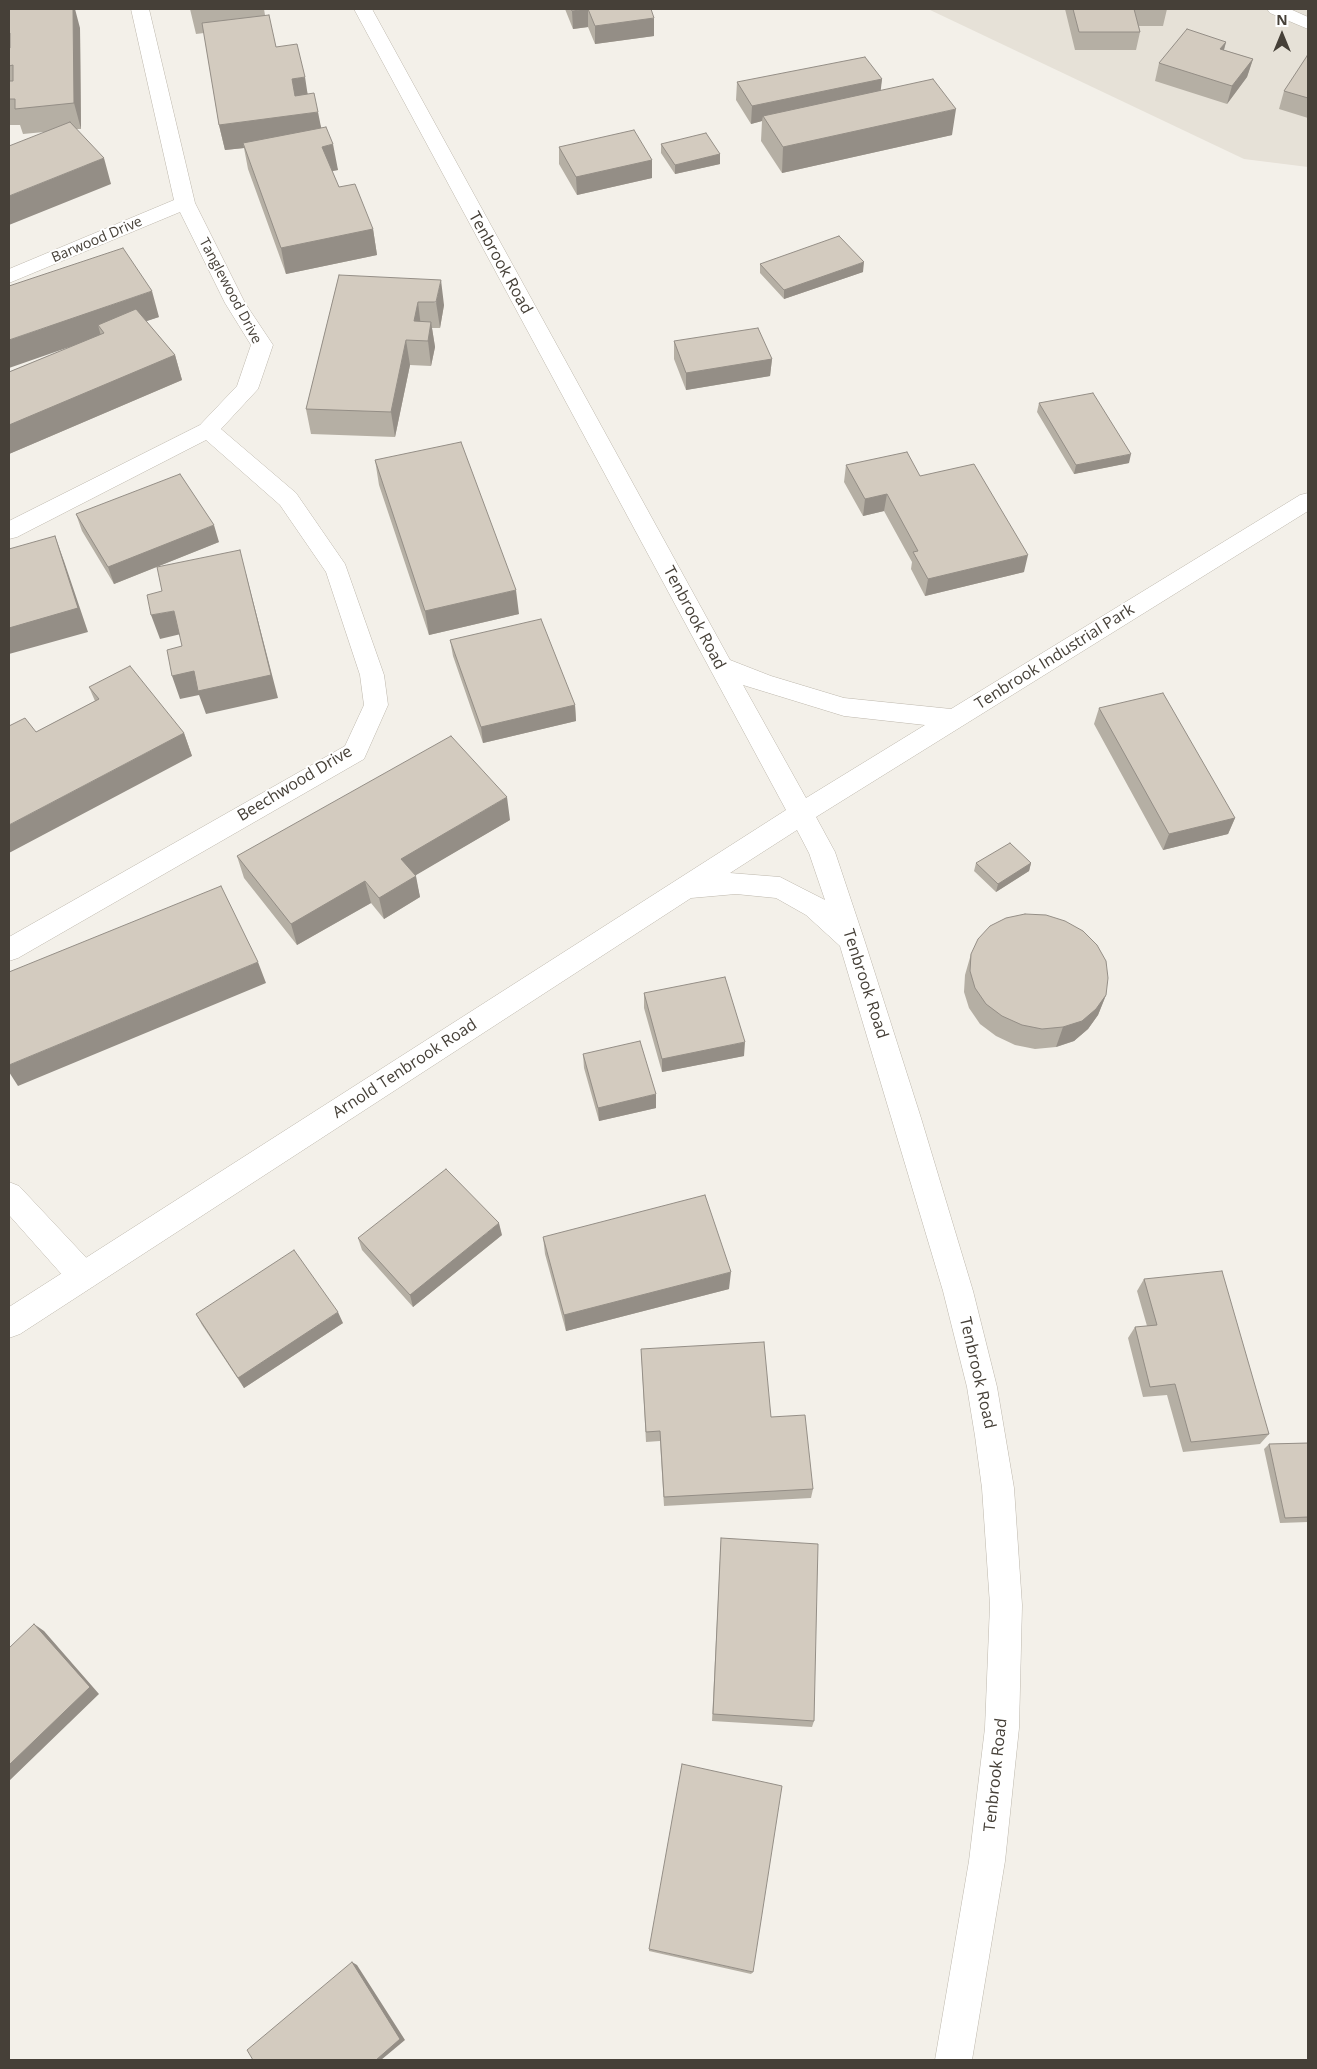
<!DOCTYPE html>
<html>
<head>
<meta charset="utf-8">
<style>
  body { margin:0 }
  #map { position:relative; width:1317px; height:2069px; overflow:hidden; background:#f3f0e9; font-family:"Open Sans",sans-serif }
  canvas { display:block }
  .frame { position:absolute; inset:0; border:10px solid #464038; pointer-events:none }
  .north { position:absolute; left:1257px; top:10px; width:50px; height:50px; -webkit-text-stroke:4px #fff; paint-order:stroke; rotate:0deg; font-size:14px; font-weight:700; line-height:20px; text-align:center; color:#464038 }
  .north::after { content:''; display:block; margin:auto; width:18px; height:22px; background:#464038; clip-path:polygon(50% 0,100% 100%,50% 72%,0 100%) }
</style>
</head>
<body>
<div id="map">
<canvas width="1317" height="2069"></canvas>
<div class="frame"></div>
<div class="north">N</div>
</div>
<script>
const g = document.querySelector('canvas').getContext('2d');
g.lineJoin = 'round';
function paint(path, color) { g.fillStyle = color; g.fill(path, 'evenodd'); }
const toPath = rows => new Path2D(rows.map(r => 'M' + r).join(''));
function strokePath(path, color, width, dash) { g.strokeStyle = color; g.lineWidth = width; g.lineCap = dash ? 'butt' : 'round'; g.setLineDash(dash || []); g.stroke(path); }
function label(font, color, halo, rows, align = 'center') {
  g.font = font + ' "Open Sans",sans-serif'; g.lineWidth = 4; g.setLineDash([]); g.textBaseline = 'middle'; g.strokeStyle = halo; g.fillStyle = color; for (const [text, x, y, turn = 0] of rows) {
    g.save(); g.translate(x, y); g.rotate((+turn || 0) * Math.PI / 180); g.textAlign = isNaN(turn) ? turn : align; if (halo) g.strokeText(text, 0, 0); g.fillText(text, 0, 0); g.restore();
  }
}
paint(toPath([
  [928,9,1308,9,1308,167,1244,159]
]), '#e6e1d7');
const minor = toPath([
  [131,9,149,9,195,203,245,303,273,345,258,389,221,429,296,493,345,564,384,675,388,705,364,759,18,958,9,961,9,937,345,746,364,705,360,675,326,572,280,505,206,440,17,537,9,539,9,521,200,425,237,386,251,345,225,303,180,212,9,283,9,269,174,200,131,9],
  [1267,9,1290,9,1308,17,1308,29,1270,13,1267,9],
  [9,1182,19,1186,94,1266,98,1276,94,1286,83,1290,72,1286,9,1215,9,1182]
]);
const tertiary = toPath([
  [354,9,372,9,730,660,771,676,844,698,951,709,1300,495,1308,493,1308,511,816,817,835,852,864,939,921,1118,973,1291,997,1387,1014,1488,1022,1605,1019,1728,1005,1861,972,2060,935,2060,969,1861,985,1728,990,1605,982,1488,975,1436,967,1387,943,1291,840,946,806,915,776,898,736,894,691,898,20,1334,9,1338,9,1307,786,810,354,9],
  [743,685,844,716,925,725,806,798,743,685],
  [797,830,809,853,825,900,780,877,730,873,797,830]
]);
strokePath(minor, '#bdb7ac', 1);
strokePath(tertiary, '#bdb7ac', 1);
paint(minor, '#fff');
paint(tertiary, '#fff');
paint(toPath([
  [9,9,80,28,81,129,76,129,111,184,44,132,23,134,20,125,10,125,9,120],
  [190,9,264,9,265,15,276,47,308,94,338,170,332,171,339,187,373,229,377,255,286,274,248,169,244,148,225,150,219,125,204,33,196,34],
  [565,9,651,9,654,36,595,44,588,27,573,29],
  [1065,9,1167,9,1163,26,1139,26,1140,32,1136,50,1075,50],
  [1226,42,1224,50,1253,59,1247,77,1227,104,1155,81,1159,63],
  [1308,57,1308,118,1279,109,1284,91],
  [882,79,880,90,952,135,782,173,761,141,762,121,751,124,736,100,737,82],
  [661,144,720,154,720,164,675,174,661,153],
  [559,147,652,160,652,178,577,195,559,164],
  [760,264,863,272,784,299,760,273],
  [339,275,444,305,440,328,432,328,435,347,431,366,410,365,395,437,311,434,306,409],
  [9,286,159,317,146,321,175,355,182,380,9,454,9,372,68,348],
  [674,341,772,359,770,376,686,390,674,359],
  [1039,403,1129,463,1074,474,1037,412],
  [375,460,519,614,429,635,379,485],
  [846,465,920,476,1024,572,925,596,911,569,912,562,884,511,863,516,844,482],
  [76,514,219,542,114,584,82,531],
  [450,640,575,705,576,721,483,743,453,656],
  [89,687,184,733,192,756,36,732,95,701],
  [1099,708,1235,818,1228,834,1163,850,1094,724],
  [510,820,415,875,420,897,384,919,371,903,297,945,244,878,237,856],
  [976,863,1031,863,1029,871,996,892,974,871],
  [971,954,1106,995,1098,1015,1088,1029,1074,1041,1056,1047,1035,1049,1015,1045,996,1036,980,1024,969,1008,964,992,965,975],
  [644,993,744,1056,662,1072,644,1008],
  [583,1054,656,1108,599,1121,584,1068],
  [502,1235,413,1307,362,1250,358,1238],
  [543,1237,729,1289,566,1331,545,1254],
  [1144,1279,1269,1434,1260,1444,1183,1452,1167,1395,1143,1397,1128,1338,1135,1327,1147,1326,1137,1291],
  [196,1314,343,1323,244,1388,202,1325],
  [641,1349,771,1417,813,1489,811,1498,664,1506,660,1441,646,1442],
  [1308,1443,1308,1522,1280,1523,1264,1449,1269,1444],
  [721,1538,814,1721,812,1727,712,1721],
  [649,1949,753,1972,751,1974,649,1951]
]), '#b5afa4');
paint(toPath([
  [9,9,75,9,80,28,81,129,74,103],
  [588,9,588,27,573,29,572,11],
  [654,18,654,36,595,44,595,26],
  [1226,42,1221,60,1220,49],
  [1253,59,1247,77,1227,104,1232,86],
  [305,77,309,103,296,105,292,79],
  [882,79,880,97,763,116,762,121,751,124,752,106],
  [956,109,952,135,782,173,783,147],
  [318,112,323,137,243,143,244,148,225,150,219,125],
  [333,144,338,170,327,172,322,147],
  [720,154,720,164,675,174,675,165],
  [104,158,111,184,9,225,9,196],
  [652,160,652,178,577,195,576,177],
  [373,229,377,255,286,274,281,248],
  [864,262,863,272,784,299,784,290],
  [441,280,444,305,440,328,436,302],
  [152,291,159,317,105,335,104,333,98,325,101,336,9,368,9,340],
  [418,302,421,327,414,321],
  [431,322,435,347,431,366,428,341],
  [406,340,410,365,395,437,391,412],
  [175,355,182,380,9,454,9,425],
  [772,359,770,376,686,390,686,373],
  [1131,454,1129,463,1074,474,1076,465],
  [887,494,884,511,863,516,865,499],
  [214,525,219,542,114,584,108,567],
  [55,536,64,561,88,632,9,654,9,628],
  [1028,555,1024,572,925,596,928,579],
  [246,574,278,698,206,714,199,695,180,699,172,676],
  [516,590,519,614,429,635,425,611],
  [174,611,181,634,160,639,151,615],
  [575,705,576,721,483,743,481,727],
  [184,733,192,756,9,853,9,825],
  [507,797,510,820,406,881,401,859],
  [1235,818,1228,834,1163,850,1169,834],
  [1031,863,1029,871,996,892,998,884],
  [416,876,420,897,384,919,379,898],
  [365,881,371,903,297,945,291,924],
  [258,962,266,983,18,1086,9,1072,9,1065],
  [1106,995,1098,1015,1088,1029,1074,1041,1056,1047,1063,1027],
  [745,1042,744,1056,662,1072,662,1059],
  [656,1094,656,1108,599,1121,598,1108],
  [499,1223,502,1235,413,1307,410,1295],
  [731,1272,729,1289,566,1331,564,1315],
  [338,1312,343,1323,244,1388,238,1378],
  [34,1624,44,1631,99,1694,9,1781,9,1765],
  [352,1962,357,1965,405,2040,381,2060,376,2060]
]), '#948e86');
const building = toPath([
  [9,9,73,9,74,103,15,109,15,99,9,99,9,81,13,81,13,65,9,66,9,49,10,48,10,33,9,33,9,9],
  [571,9,651,9,654,18,595,26,588,9,572,11,571,9],
  [1073,9,1134,9,1140,32,1079,32,1073,9],
  [269,15,276,47,297,44,305,77,292,79,295,96,314,93,318,112,219,125,202,23,269,15],
  [1187,29,1226,42,1220,49,1253,59,1232,86,1159,63,1187,29],
  [1307,56,1308,57,1308,98,1284,91,1307,56],
  [865,57,882,79,752,106,737,82,865,57],
  [933,79,956,109,783,147,763,116,933,79],
  [70,122,104,158,9,196,9,146,70,122],
  [326,127,333,144,322,147,339,187,355,184,373,229,281,248,243,143,326,127],
  [634,130,652,160,576,177,559,147,634,130],
  [706,133,720,154,675,165,661,144,706,133],
  [839,236,864,262,784,290,760,264,839,236],
  [123,248,152,291,9,340,9,286,123,248],
  [339,275,441,280,436,302,418,302,414,321,431,322,428,341,406,340,391,412,306,409,339,275],
  [136,309,175,355,9,425,9,372,104,333,98,325,136,309],
  [758,328,772,359,686,373,674,341,758,328],
  [1093,393,1131,454,1076,465,1039,403,1093,393],
  [461,442,516,590,425,611,375,460,461,442],
  [907,452,920,476,974,464,1028,555,928,579,913,552,918,551,887,494,865,499,846,465,907,452],
  [180,474,214,525,108,567,76,514,180,474],
  [55,536,78,608,9,628,9,549,55,536],
  [240,550,271,675,198,691,194,671,172,676,167,650,182,646,174,611,151,615,147,595,162,591,157,567,240,550],
  [541,619,575,705,481,727,450,640,541,619],
  [130,666,184,733,9,825,9,726,25,718,36,732,99,699,89,687,130,666],
  [1163,693,1235,818,1169,834,1099,708,1163,693],
  [451,736,507,797,401,859,416,876,379,898,365,881,291,924,237,856,451,736],
  [1010,843,1031,863,998,884,976,863,1010,843],
  [221,886,258,962,9,1065,9,972,221,886],
  [1025,914,1046,915,1065,921,1083,931,1097,945,1106,961,1108,978,1106,995,1096,1009,1082,1021,1063,1027,1042,1029,1022,1025,1002,1016,986,1004,975,988,970,971,971,954,978,939,990,926,1006,918,1025,914],
  [725,977,745,1042,662,1059,644,993,725,977],
  [640,1041,656,1094,598,1108,583,1054,640,1041],
  [446,1169,499,1223,410,1295,358,1238,446,1169],
  [705,1195,731,1272,564,1315,543,1237,705,1195],
  [294,1250,338,1312,238,1378,196,1314,294,1250],
  [1222,1271,1269,1434,1191,1442,1175,1384,1150,1387,1135,1327,1157,1325,1144,1279,1222,1271],
  [764,1342,771,1417,805,1415,813,1489,664,1497,660,1431,646,1432,641,1349,764,1342],
  [1308,1443,1308,1517,1285,1518,1269,1444,1308,1443],
  [721,1538,818,1544,814,1721,713,1714,721,1538],
  [34,1624,90,1687,9,1765,9,1648,34,1624],
  [682,1764,782,1786,753,1972,649,1949,682,1764],
  [352,1962,400,2039,376,2060,253,2060,247,2050,352,1962]
]);
paint(building, '#d3cbbf');
strokePath(building, '#948e86', 1);
label('14px', '#464038', '#fff', [
  ["Barwood Drive",97,240,-23],
  ["Tanglewood Drive",230,291,62]
]);
label('16px', '#464038', '#fff', [
  ["Tenbrook Road",500,263,61],
  ["Tenbrook Road",694,618,62],
  ["Tenbrook Industrial Park",1055,657,-32],
  ["Beechwood Drive",295,784,-31],
  ["Tenbrook Road",865,984,72],
  ["Arnold Tenbrook Road",405,1069,-33],
  ["Tenbrook Road",977,1373,77],
  ["Tenbrook Road",996,1775,-84]
]);
</script>
</body>
</html>
